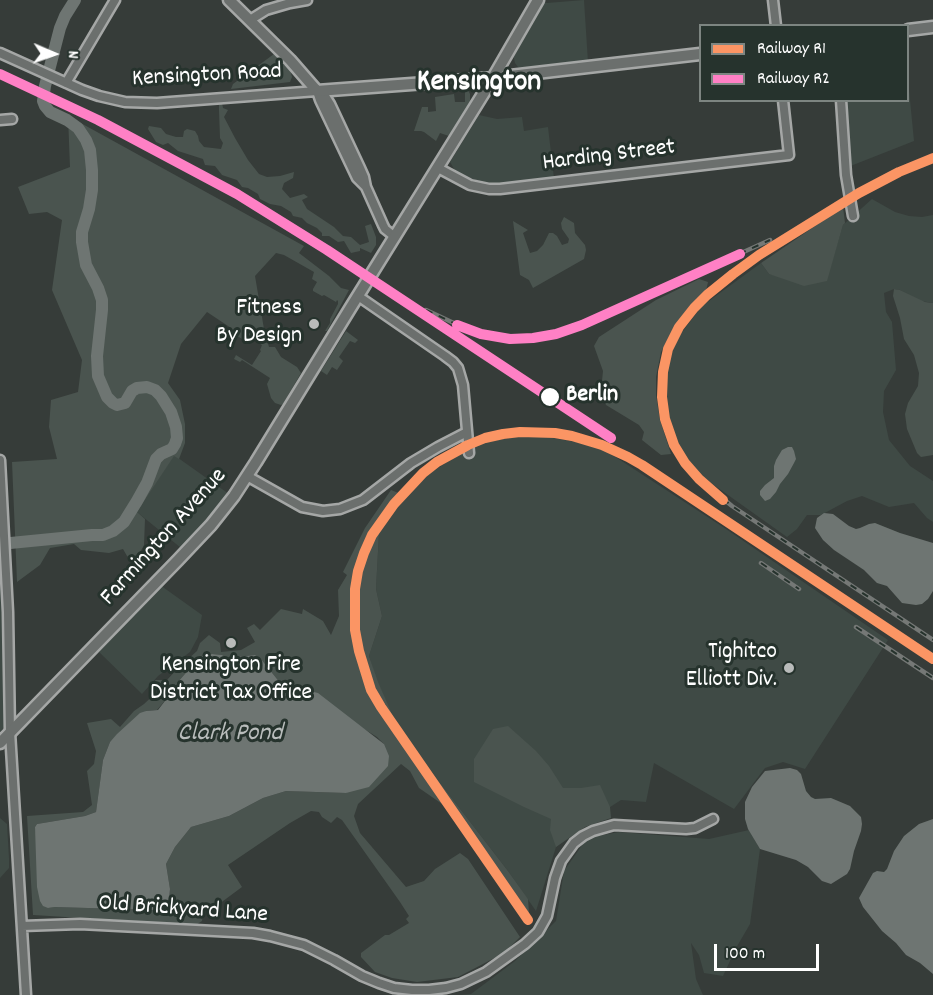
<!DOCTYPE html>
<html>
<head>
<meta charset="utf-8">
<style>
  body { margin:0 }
  #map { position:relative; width:933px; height:995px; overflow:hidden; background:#363c39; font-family:Dekko,sans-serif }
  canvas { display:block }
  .legend { position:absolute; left:699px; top:24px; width:210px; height:78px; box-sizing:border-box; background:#26332d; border:2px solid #7d8581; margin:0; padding:8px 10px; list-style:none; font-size:18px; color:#fff }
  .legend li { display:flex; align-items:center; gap:12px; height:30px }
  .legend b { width:30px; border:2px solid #7d8581 }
  .north { position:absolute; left:24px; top:24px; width:60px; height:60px; -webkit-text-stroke:4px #26332d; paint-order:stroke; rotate:92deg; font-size:16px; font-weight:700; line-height:24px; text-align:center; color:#fff }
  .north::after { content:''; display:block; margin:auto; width:21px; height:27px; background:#fff; clip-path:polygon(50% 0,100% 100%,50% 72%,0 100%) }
  .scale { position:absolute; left:714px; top:944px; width:105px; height:27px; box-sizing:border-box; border:3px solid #fff; border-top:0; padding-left:8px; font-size:18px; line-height:21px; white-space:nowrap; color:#fff; -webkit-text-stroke:4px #26332d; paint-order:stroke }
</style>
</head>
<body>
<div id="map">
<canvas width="933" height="995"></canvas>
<ul class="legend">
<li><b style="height:8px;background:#fb9564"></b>Railway R1</li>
<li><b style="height:8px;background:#ff80c5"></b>Railway R2</li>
</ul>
<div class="north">N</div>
<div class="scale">100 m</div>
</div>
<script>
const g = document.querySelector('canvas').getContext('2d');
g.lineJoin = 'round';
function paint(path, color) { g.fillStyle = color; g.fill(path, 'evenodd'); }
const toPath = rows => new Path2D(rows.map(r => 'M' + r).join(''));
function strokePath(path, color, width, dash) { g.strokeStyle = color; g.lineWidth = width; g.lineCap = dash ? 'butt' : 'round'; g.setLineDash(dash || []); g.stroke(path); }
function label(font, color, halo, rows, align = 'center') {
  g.font = font + ' Dekko,sans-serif'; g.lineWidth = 6; g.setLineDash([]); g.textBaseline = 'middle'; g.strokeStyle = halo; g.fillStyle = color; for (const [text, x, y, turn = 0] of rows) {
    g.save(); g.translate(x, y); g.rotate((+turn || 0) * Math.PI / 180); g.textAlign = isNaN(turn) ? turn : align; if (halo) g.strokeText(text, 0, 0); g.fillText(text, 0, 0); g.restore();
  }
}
paint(toPath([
  [584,0,588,62,523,68,518,67,515,63,513,54,544,2,547,3],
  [908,79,914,141,848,167,843,101,908,100],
  [479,115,497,119,522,117,524,131,548,127,554,178,490,185,459,174,454,169,450,162],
  [872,199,895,212,909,216,922,217,933,215,933,303,921,301,900,290,894,289,884,293,886,312,892,322,896,370,884,391,883,412,889,440,910,466,933,481,933,522,927,518,914,503,889,507,862,496,847,501,821,515,807,515,797,529,787,537,704,478,685,457,671,430,664,390,669,359,679,336,702,306,761,263,769,274,826,281,843,225],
  [514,437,547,437,576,442,601,449,617,458,726,529,888,640,805,769,783,762,765,768,734,809,654,763,646,802,621,800,579,827,556,847,536,911,508,871,410,744,393,716,377,682,369,656,382,616,376,589,379,533,406,496,433,471,476,444],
  [174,455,229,494,181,548,137,512],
  [0,576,3,578,6,725,0,732],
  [160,585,202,615,198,637,190,652,158,676,142,694,98,651],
  [0,818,7,824,9,858,9,868,0,878],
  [749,830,760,849,750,924,736,948,723,976,704,973,699,955,691,943,696,979,703,995,458,995,471,994,515,961,556,921,564,871,587,838,619,832,709,839]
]), '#3f4a45');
paint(toPath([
  [274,54,290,69,292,77,290,82,231,89,233,84],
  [465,90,468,90,470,94,470,102,449,136,440,133,436,141,424,132,421,131,414,131,422,107,428,107,428,112,436,111,435,97,454,94,455,102,465,102],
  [222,103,223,108,228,110,224,117,235,138,248,160,259,174,267,177,280,176,294,172,293,178,284,183,282,189,290,198,304,194,308,197,302,200,307,209,334,227,343,236,351,237,360,245,369,242,365,226,371,224,376,237,376,245,371,253,360,248,360,251,351,253,344,241,338,242,329,236,322,236,322,233,317,228,307,223,302,218,293,216,291,212,281,206,270,204,260,199,258,194,248,188,242,187,237,180,222,175,215,166,205,165,203,159,178,151,168,143,163,145,156,142,148,129,149,126,161,128,166,134,176,137,183,137,184,131,187,129,195,131,198,136,199,141,204,147,221,149,223,143,220,138,219,110,219,104],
  [68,116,304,246,299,253,329,276,341,288,349,290,327,331,325,331,330,323,330,319,338,304,338,301,337,300,336,302,324,295,322,296,313,291,313,289,317,282,312,279,314,272,284,255,276,253,255,276,264,329,269,347,275,347,281,357,297,367,301,373,283,404,281,405,275,403,271,398,267,384,270,378,242,360,240,362,234,359,236,355,252,365,261,351,260,350,262,345,251,339,248,343,230,331,231,328,207,312,181,344,168,383,180,400,185,424,185,443,179,459,174,456,137,512,145,519,144,545,135,562,127,556,123,549,109,553,81,550,74,544,50,548,40,565,17,582,12,462,57,459,49,427,51,400,78,392,82,360,52,290,62,220,47,212,29,214,18,187,70,167],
  [843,207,845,223,843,225,827,281,804,286,769,274,761,263],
  [564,217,574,223,575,233,585,245,586,250,584,259,533,288,529,280,520,275,513,221,528,230,523,233,530,253,537,251,543,245,549,233,553,233,557,236,562,245,568,243,569,239,562,229,561,223],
  [699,279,708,282,706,291,689,307,674,327,661,352,656,377,656,395,660,420,671,454,661,455,642,440,644,432,639,425,606,405,601,391,603,371,594,346,599,337,656,300],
  [894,289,900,290,925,302,933,303,933,455,921,457,917,453,907,429,905,414,908,403,918,386,919,373,914,355,904,339,900,318,893,296],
  [346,331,358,340,355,343,350,341,339,357,343,361,337,370,332,367,327,375,321,371],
  [391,490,406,496,379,533,376,589,382,616,369,656,378,682,393,716,410,744,508,871,528,899,529,913,489,857,458,815,419,788,410,771,401,764,358,804,354,816,360,833,406,887,424,881,435,869,460,853,468,859,520,937,504,953,458,977,417,982,392,978,375,972,361,957,361,953,385,935,389,935,409,923,406,919,409,916,400,902,342,820,337,817,331,823,322,817,319,812,311,811,290,823,228,865,242,887,215,907,204,910,202,921,196,925,33,915,27,816,83,812,92,805,87,771,94,764,96,751,87,723,111,719,120,727,134,711,144,704,160,689,155,680,167,680,178,668,197,651,200,643,209,635,220,643,221,652,241,650,255,642,247,628,254,624,260,630,281,609,302,614,303,609,323,621,331,635,339,616,338,590,347,575,343,572,365,528],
  [212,654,222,655,227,658,255,655,261,659,281,684,298,688,377,737,384,744,346,793,286,791,263,798,229,816,191,827,175,847,166,864,170,889,169,900,165,906,153,910,55,907,48,908,35,827,37,824,85,816,96,812,103,760,110,742,146,711,157,710,168,697,170,691,191,667,202,656],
  [508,726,536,751,549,766,563,788,581,788,600,785,610,807,611,818,585,827,556,847,550,830,551,819,524,807,474,782,474,759,493,729]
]), '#4a544f');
paint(toPath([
  [788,447,792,447,794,451,796,459,794,463,788,474,780,484,776,492,770,499,765,501,760,495,760,491,765,485,774,478,774,466,776,460,782,450],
  [824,513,833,514,849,526,856,529,860,528,869,524,875,523,900,533,933,543,933,591,928,599,922,604,916,605,902,603,887,586,877,583,864,570,834,550,823,540,815,528,817,518],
  [212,654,222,655,227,658,255,655,261,659,281,684,318,693,384,744,389,756,388,766,369,787,346,793,286,791,263,798,229,816,191,827,175,847,166,864,170,889,169,900,165,906,153,910,55,907,48,908,43,906,40,901,37,887,35,827,37,824,85,816,96,812,103,760,110,742,117,734,140,713,146,711,158,710,168,697,170,691,191,667,202,656],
  [790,768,797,770,801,774,806,791,811,797,815,799,831,798,850,806,861,817,862,824,861,831,854,851,850,869,847,874,831,884,822,881,808,867,796,860,760,849,748,829,745,819,745,802,752,787,765,771],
  [933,819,933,974,920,963,906,955,896,943,882,931,863,907,859,898,873,873,877,871,884,872,887,869,894,851,904,836,919,824]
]), '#6e7572');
strokePath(toPath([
  [0,544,92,535,103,535,113,531,124,522,137,501,147,483,156,459,161,454,172,449,175,444,177,438,176,427,171,412,161,396,155,390,147,387,137,388,132,391,125,403,117,405,113,403,107,397,98,376,97,356,102,310,102,300,98,288,86,265,82,242,82,232,89,209,92,190,92,170,90,150,86,140,78,128,67,120,50,112,45,106,43,101,45,86,60,28,65,16,75,0]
]), '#6e7572', 12);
const minor = toPath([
  [773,0,776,26],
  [250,20,266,10,290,3,307,0],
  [0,53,82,90,99,96,125,102,157,103,317,91],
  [66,83,115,0],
  [317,91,325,96,330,104,360,168,364,177,366,187,383,225,385,229,395,237],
  [317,91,320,100,357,178,366,187],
  [841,100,846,175,853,216],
  [0,120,12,119],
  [438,168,470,185,489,189,500,189,789,155,783,100],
  [358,296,445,356,453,362,458,368,463,385,469,453],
  [0,460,8,612,10,732,26,995],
  [247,476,302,507,323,511,340,509,363,500,411,463,438,447,467,432],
  [22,926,80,924,253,933,270,936,304,945,334,960,362,976,379,983,394,988,412,990,429,990,446,988,461,984,486,972,525,944,538,932,547,916,555,878,561,861,574,843,583,836,593,831,614,825,686,829,695,828,713,819]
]);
const major = toPath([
  [229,0,290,60,317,91,493,78,700,54],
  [908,30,933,27],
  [0,743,178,560,211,525,234,496,256,462,351,307,493,78,538,0]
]);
strokePath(minor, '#a5a7a6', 13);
strokePath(major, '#a5a7a6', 15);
strokePath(minor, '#6b6f6d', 8);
strokePath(major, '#6b6f6d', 10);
const rail = toPath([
  [933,158,886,179,850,198,759,255,720,284,694,308,676,333,665,360,661,390,664,414,672,440,685,463,699,479,732,506,933,640],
  [426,310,458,325,487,336,517,339,548,336,582,325,770,240],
  [761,563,799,589],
  [856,627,933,678],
  [528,920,381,707,371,690,359,651,355,630,355,589,358,571,364,553,372,535,394,504,423,473,437,462,468,445,485,438,503,434,520,432,555,433,572,436,602,445,628,457,642,465,933,659]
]);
strokePath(rail, '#757876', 4.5);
strokePath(rail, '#26332d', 2, [7]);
strokePath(toPath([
  [723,500,699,479,685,463,674,445,665,419,662,397,663,372,668,349,679,327,694,308,707,295,733,274,759,255,859,193,899,172,933,158],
  [528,920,381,707,371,690,359,651,355,630,355,589,358,571,364,553,372,535,394,504,423,473,437,462,468,445,485,438,503,434,520,432,555,433,572,436,602,445,628,457,642,465,933,659]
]), '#fb9564', 10);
strokePath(toPath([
  [0,74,98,120,237,194,327,250,611,438],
  [457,325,481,334,510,339,533,338,556,334,582,325,740,254]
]), '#ff80c5', 10);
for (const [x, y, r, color] of [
  [314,324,6,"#b9bbba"],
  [550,397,10,"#fff"],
  [231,643,6,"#b9bbba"],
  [789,668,6,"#b9bbba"]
]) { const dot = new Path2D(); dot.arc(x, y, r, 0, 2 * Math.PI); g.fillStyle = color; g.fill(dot); strokePath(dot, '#26332d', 2); }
label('24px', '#fff', '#26332d', [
  ["Kensington Road",207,77,-3],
  ["Harding Street",609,157,-7],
  ["Farmington Avenue",165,538,-48],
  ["Old Brickyard Lane",183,911,4]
]);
label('24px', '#fff', '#26332d', [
  ["Fitness",302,310],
  ["By Design",302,338],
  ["Tighitco",777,654],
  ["Elliott Div.",777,682],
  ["Kensington Fire",231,667,"center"],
  ["District Tax Office",231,695,"center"]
], 'right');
label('bold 24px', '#fff', '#26332d', [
  ["Berlin",566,397]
], 'left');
label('italic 26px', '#b9bdbc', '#26332d', [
  ["Clark Pond",230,735]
]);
label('bold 30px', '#fff', '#26332d', [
  ["Kensington",479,85]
]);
</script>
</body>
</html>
